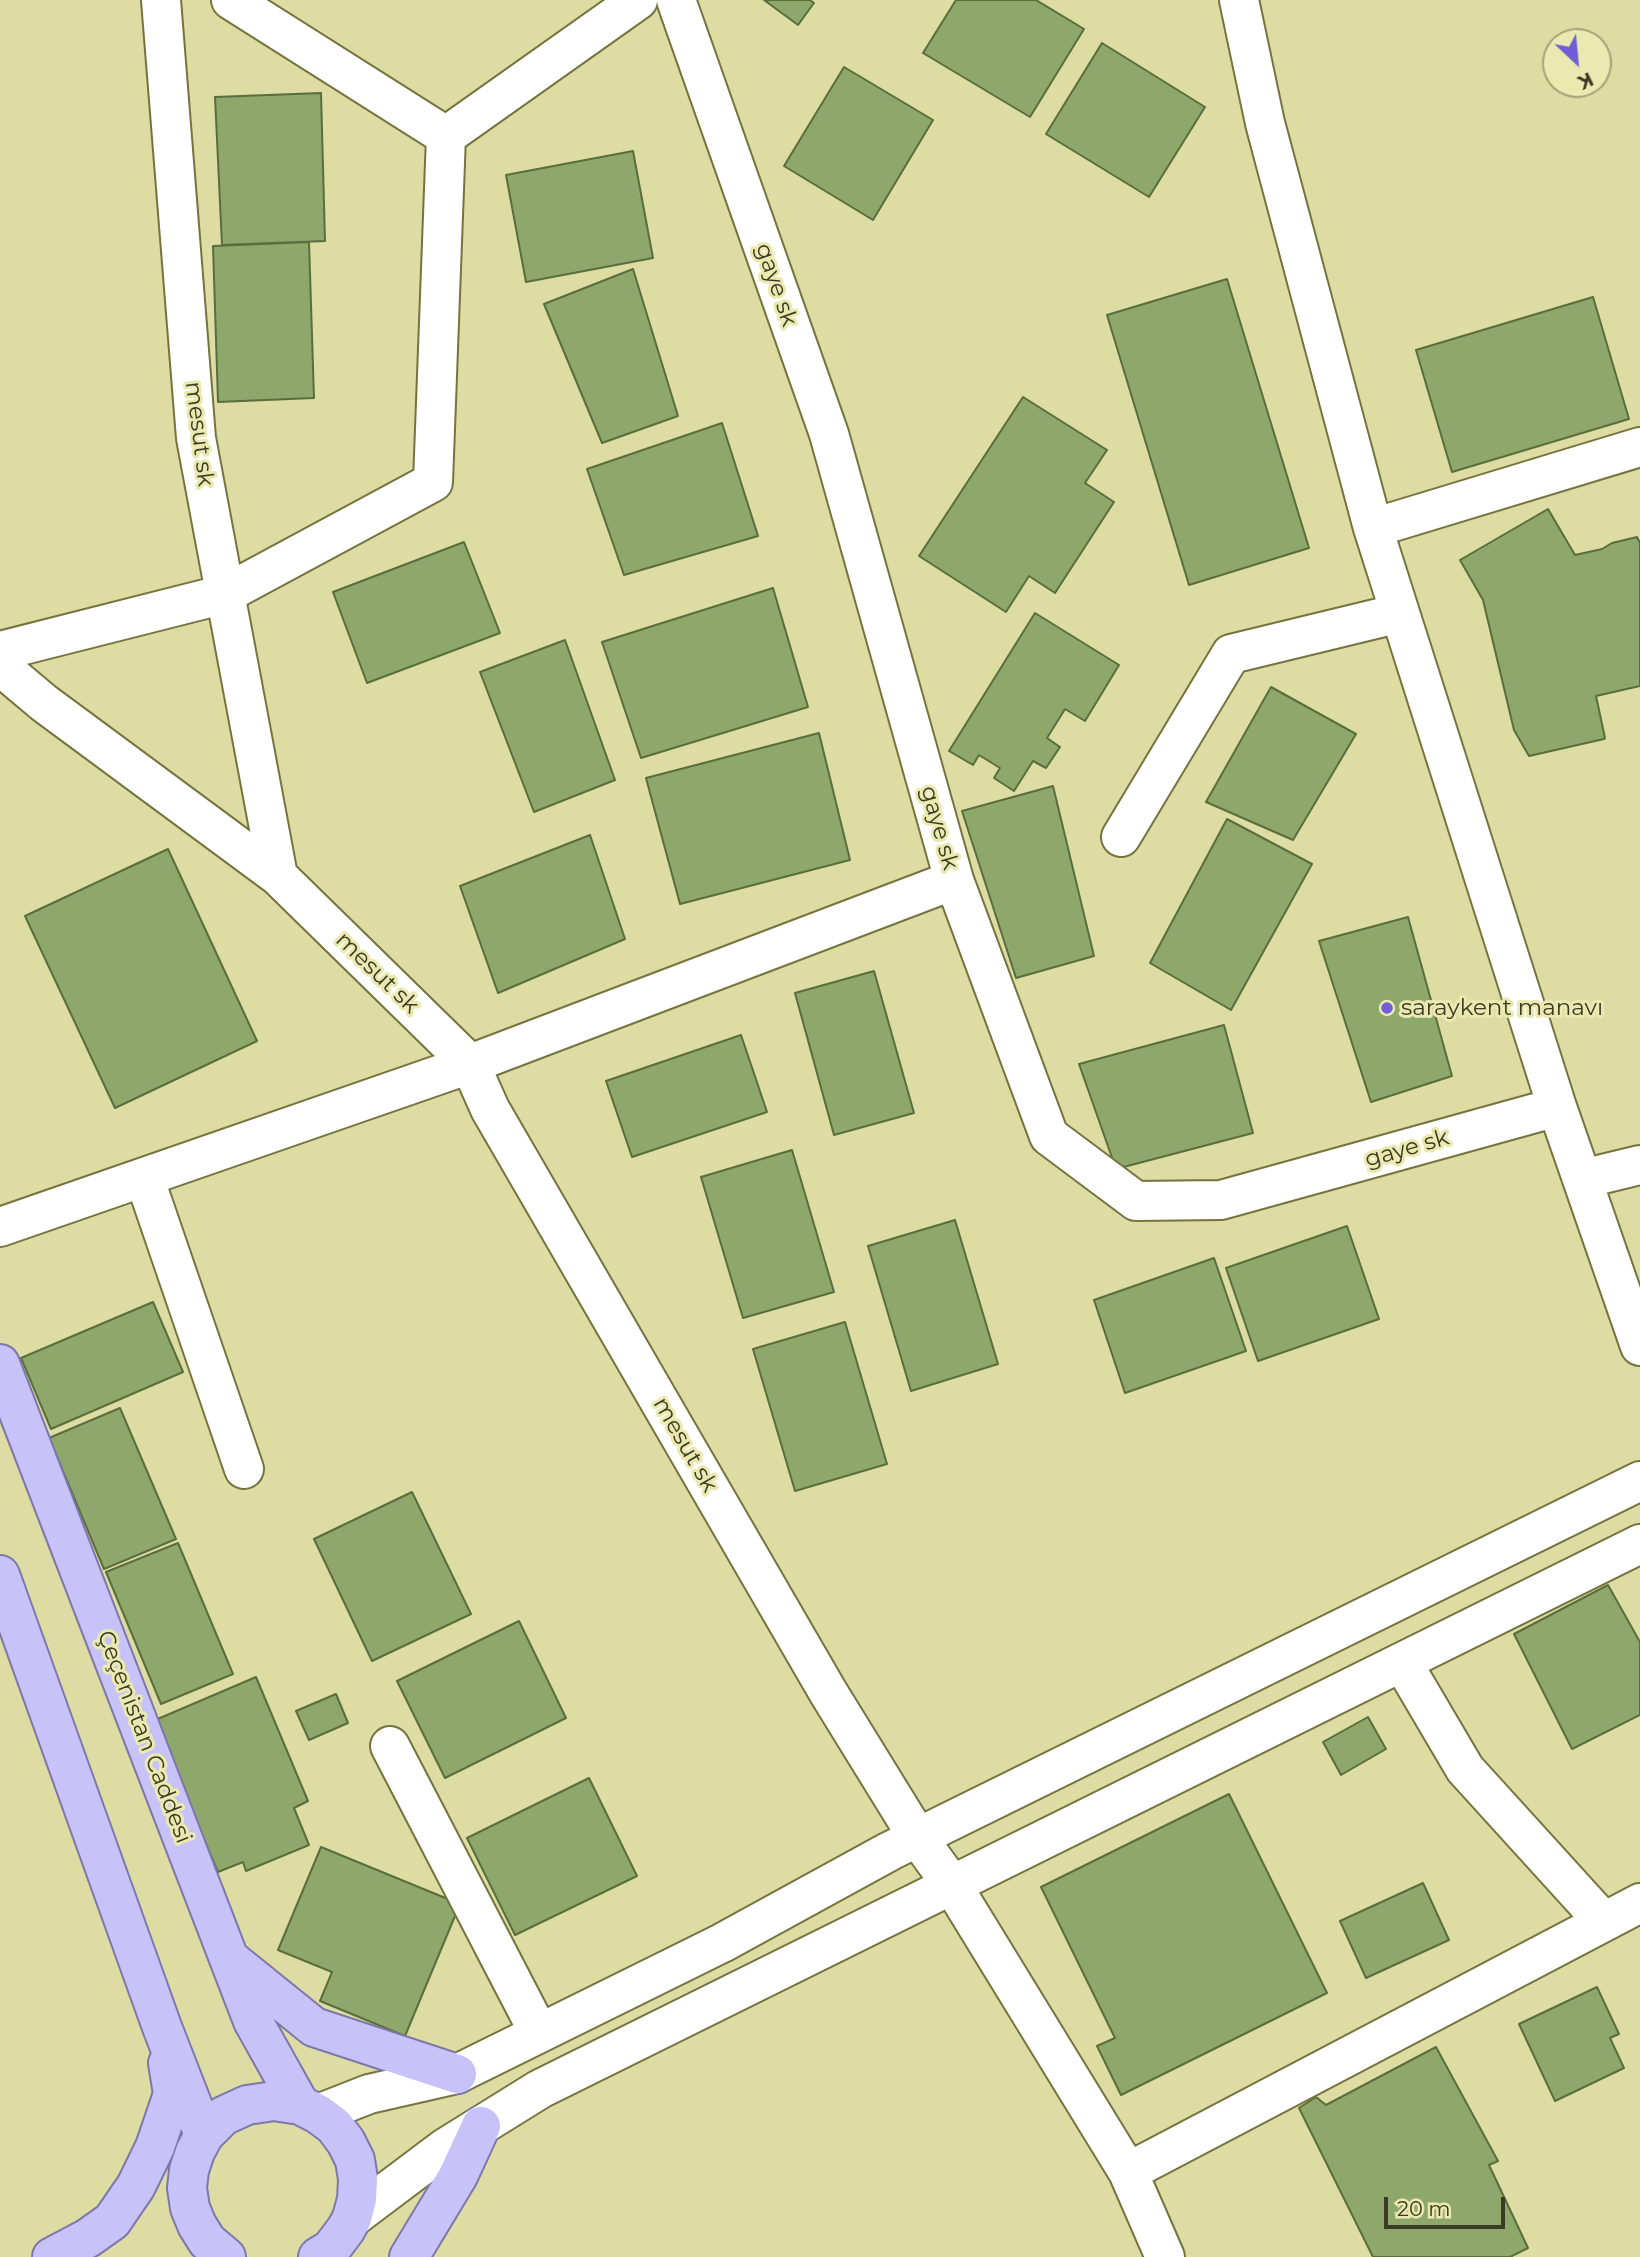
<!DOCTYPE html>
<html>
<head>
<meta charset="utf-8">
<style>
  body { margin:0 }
  #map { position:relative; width:1640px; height:2257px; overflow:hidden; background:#dddca3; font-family:Montserrat,sans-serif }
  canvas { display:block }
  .north { position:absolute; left:1542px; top:28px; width:70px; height:70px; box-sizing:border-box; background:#eae9b0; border:2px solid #a4a378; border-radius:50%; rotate:154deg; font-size:19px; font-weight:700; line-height:28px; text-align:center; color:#3b3a23 }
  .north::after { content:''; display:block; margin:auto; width:24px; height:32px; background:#715dd7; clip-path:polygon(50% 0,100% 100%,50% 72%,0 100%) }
  .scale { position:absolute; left:1384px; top:2197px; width:121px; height:32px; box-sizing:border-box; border:4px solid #3b3a23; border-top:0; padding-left:9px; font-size:21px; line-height:24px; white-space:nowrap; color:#3b3a23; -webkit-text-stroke:5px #eae9b0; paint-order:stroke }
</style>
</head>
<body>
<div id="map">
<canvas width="1640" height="2257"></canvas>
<div class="north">K</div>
<div class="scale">20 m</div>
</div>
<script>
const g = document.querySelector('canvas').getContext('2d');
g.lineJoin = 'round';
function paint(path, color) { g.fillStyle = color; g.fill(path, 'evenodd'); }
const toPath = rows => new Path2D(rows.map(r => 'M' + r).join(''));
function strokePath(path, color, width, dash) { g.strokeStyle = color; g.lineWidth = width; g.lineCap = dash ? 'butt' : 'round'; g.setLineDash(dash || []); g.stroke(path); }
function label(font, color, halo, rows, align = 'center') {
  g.font = font + ' Montserrat,sans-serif'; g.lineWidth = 6; g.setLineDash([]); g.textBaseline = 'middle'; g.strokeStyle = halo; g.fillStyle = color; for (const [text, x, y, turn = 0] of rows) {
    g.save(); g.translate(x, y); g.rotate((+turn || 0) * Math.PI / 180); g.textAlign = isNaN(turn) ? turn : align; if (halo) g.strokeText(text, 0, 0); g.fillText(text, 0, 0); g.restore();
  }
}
const building = toPath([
  [764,0,810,0,814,3,798,25,764,0],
  [956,0,1036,0,1084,29,1030,117,923,53,956,0],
  [1102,43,1205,107,1149,197,1046,134,1102,43],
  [844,67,933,120,873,220,784,166,844,67],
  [321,93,325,241,222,245,215,97,321,93],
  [633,151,653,258,526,282,506,175,633,151],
  [309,242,314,398,218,402,213,246,309,242],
  [633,269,678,416,602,443,544,304,633,269],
  [1227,279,1309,548,1189,585,1107,315,1227,279],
  [1593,297,1629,419,1452,472,1416,350,1593,297],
  [1023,397,1107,450,1085,483,1114,502,1055,593,1029,576,1006,612,919,556,1023,397],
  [722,423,758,536,624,575,587,469,722,423],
  [1548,509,1575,555,1602,549,1612,543,1637,537,1640,543,1640,686,1596,696,1605,738,1604,739,1529,756,1514,730,1483,600,1460,560,1548,509],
  [464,542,500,633,367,683,333,592,464,542],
  [773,588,808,707,641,758,602,642,773,588],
  [1035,613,1119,665,1085,721,1065,709,1047,738,1060,747,1046,768,1033,761,1014,791,994,778,1000,768,979,755,973,765,949,751,1035,613],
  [565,640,615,780,534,812,480,672,565,640],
  [1271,687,1356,734,1293,840,1206,802,1271,687],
  [819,733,850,860,680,904,646,778,819,733],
  [1053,786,1094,956,1016,978,962,811,1053,786],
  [1227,819,1312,864,1231,1010,1150,963,1227,819],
  [590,835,625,939,498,993,460,886,590,835],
  [168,849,257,1041,115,1108,25,916,168,849],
  [1408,917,1452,1076,1371,1102,1319,941,1408,917],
  [874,971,914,1113,834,1135,795,993,874,971],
  [1224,1025,1253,1133,1116,1169,1079,1064,1224,1025],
  [741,1035,767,1112,632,1157,606,1081,741,1035],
  [792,1150,834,1292,743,1318,701,1177,792,1150],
  [955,1220,998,1364,911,1391,868,1246,955,1220],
  [1347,1226,1379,1319,1258,1361,1226,1268,1347,1226],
  [1214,1258,1246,1351,1125,1393,1094,1300,1214,1258],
  [153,1302,183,1372,51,1429,21,1358,153,1302],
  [845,1322,887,1464,795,1491,753,1349,845,1322],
  [120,1408,176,1539,104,1569,49,1438,120,1408],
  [412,1492,471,1614,372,1661,314,1539,412,1492],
  [178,1543,233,1674,161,1704,106,1572,178,1543],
  [1608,1585,1640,1642,1640,1715,1572,1749,1514,1634,1608,1585],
  [519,1621,566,1718,445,1778,397,1681,519,1621],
  [256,1677,308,1801,294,1808,309,1845,246,1871,243,1862,218,1872,153,1721,256,1677],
  [336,1694,348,1723,309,1740,296,1711,336,1694],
  [1368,1717,1386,1749,1341,1775,1323,1742,1368,1717],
  [589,1778,637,1876,515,1935,467,1838,589,1778],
  [1229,1794,1327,1993,1121,2095,1097,2046,1115,2038,1041,1887,1229,1794],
  [321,1847,460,1904,405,2036,320,2001,332,1972,278,1950,321,1847],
  [1423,1883,1449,1940,1366,1978,1340,1921,1423,1883],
  [1597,1987,1619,2034,1610,2038,1624,2068,1555,2101,1519,2024,1597,1987],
  [1436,2047,1498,2161,1489,2165,1528,2248,1510,2257,1373,2257,1299,2108,1316,2097,1326,2105,1436,2047]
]);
paint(building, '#8ea76b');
strokePath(building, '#5a6d3d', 2);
const minor = toPath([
  [161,0,196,438,278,876,470,1064,490,1109,828,1692,918,1838,952,1885,1128,2172,1165,2257],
  [231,0,446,136],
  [676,0,829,434,954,880,1049,1136,1136,1201,1221,1200,1557,1107],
  [1239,0,1265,123,1373,528,1557,1107,1640,1346],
  [1373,528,1640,447],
  [0,651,225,594,433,482,446,136,638,0],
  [0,666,44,703,278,876],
  [1121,837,1231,654,1400,613],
  [144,1177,244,1469],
  [1582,1179,1640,1165],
  [0,1227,470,1064,954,880],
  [1402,1662,1465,1769,1604,1922],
  [390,1746,539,2033],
  [318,2114,369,2094,457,2074,722,1943,890,1851,1640,1481],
  [1128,2172,1640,1903],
  [352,2218,445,2148,540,2089,1640,1544]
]);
const major = toPath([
  [0,1364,253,2021,300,2105],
  [0,1575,162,2027,204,2135],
  [231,1960,314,2027,457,2074],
  [52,2257,88,2238,112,2221,136,2186,155,2147,173,2094,168,2063],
  [226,2257,207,2241,197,2225,190,2208,187,2188,189,2170,195,2152,204,2135,223,2116,247,2105,274,2101,300,2105,318,2114,334,2126,346,2142,355,2160,358,2179,357,2199,352,2218,346,2229,331,2249,318,2257],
  [409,2257,458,2176,481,2126]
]);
strokePath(minor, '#75733e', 42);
strokePath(major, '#7d78a9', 42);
strokePath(minor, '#fff', 38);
strokePath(major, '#c7c2f7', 38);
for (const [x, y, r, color] of [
  [1387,1008,7,"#715dd7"]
]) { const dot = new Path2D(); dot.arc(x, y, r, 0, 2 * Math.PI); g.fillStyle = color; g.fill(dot); strokePath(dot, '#eae9b0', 2.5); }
label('23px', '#3b3a23', '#eae9b0', [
  ["gaye sk",776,285,71],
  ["mesut sk",199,434,83],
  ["gaye sk",939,828,74],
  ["mesut sk",377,973,44],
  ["gaye sk",1407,1149,-16],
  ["mesut sk",685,1445,60],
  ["Çeçenistan Caddesi",144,1737,69]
]);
label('23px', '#3b3a23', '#eae9b0', [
  ["saraykent manavı",1401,1008]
], 'left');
</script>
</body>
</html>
